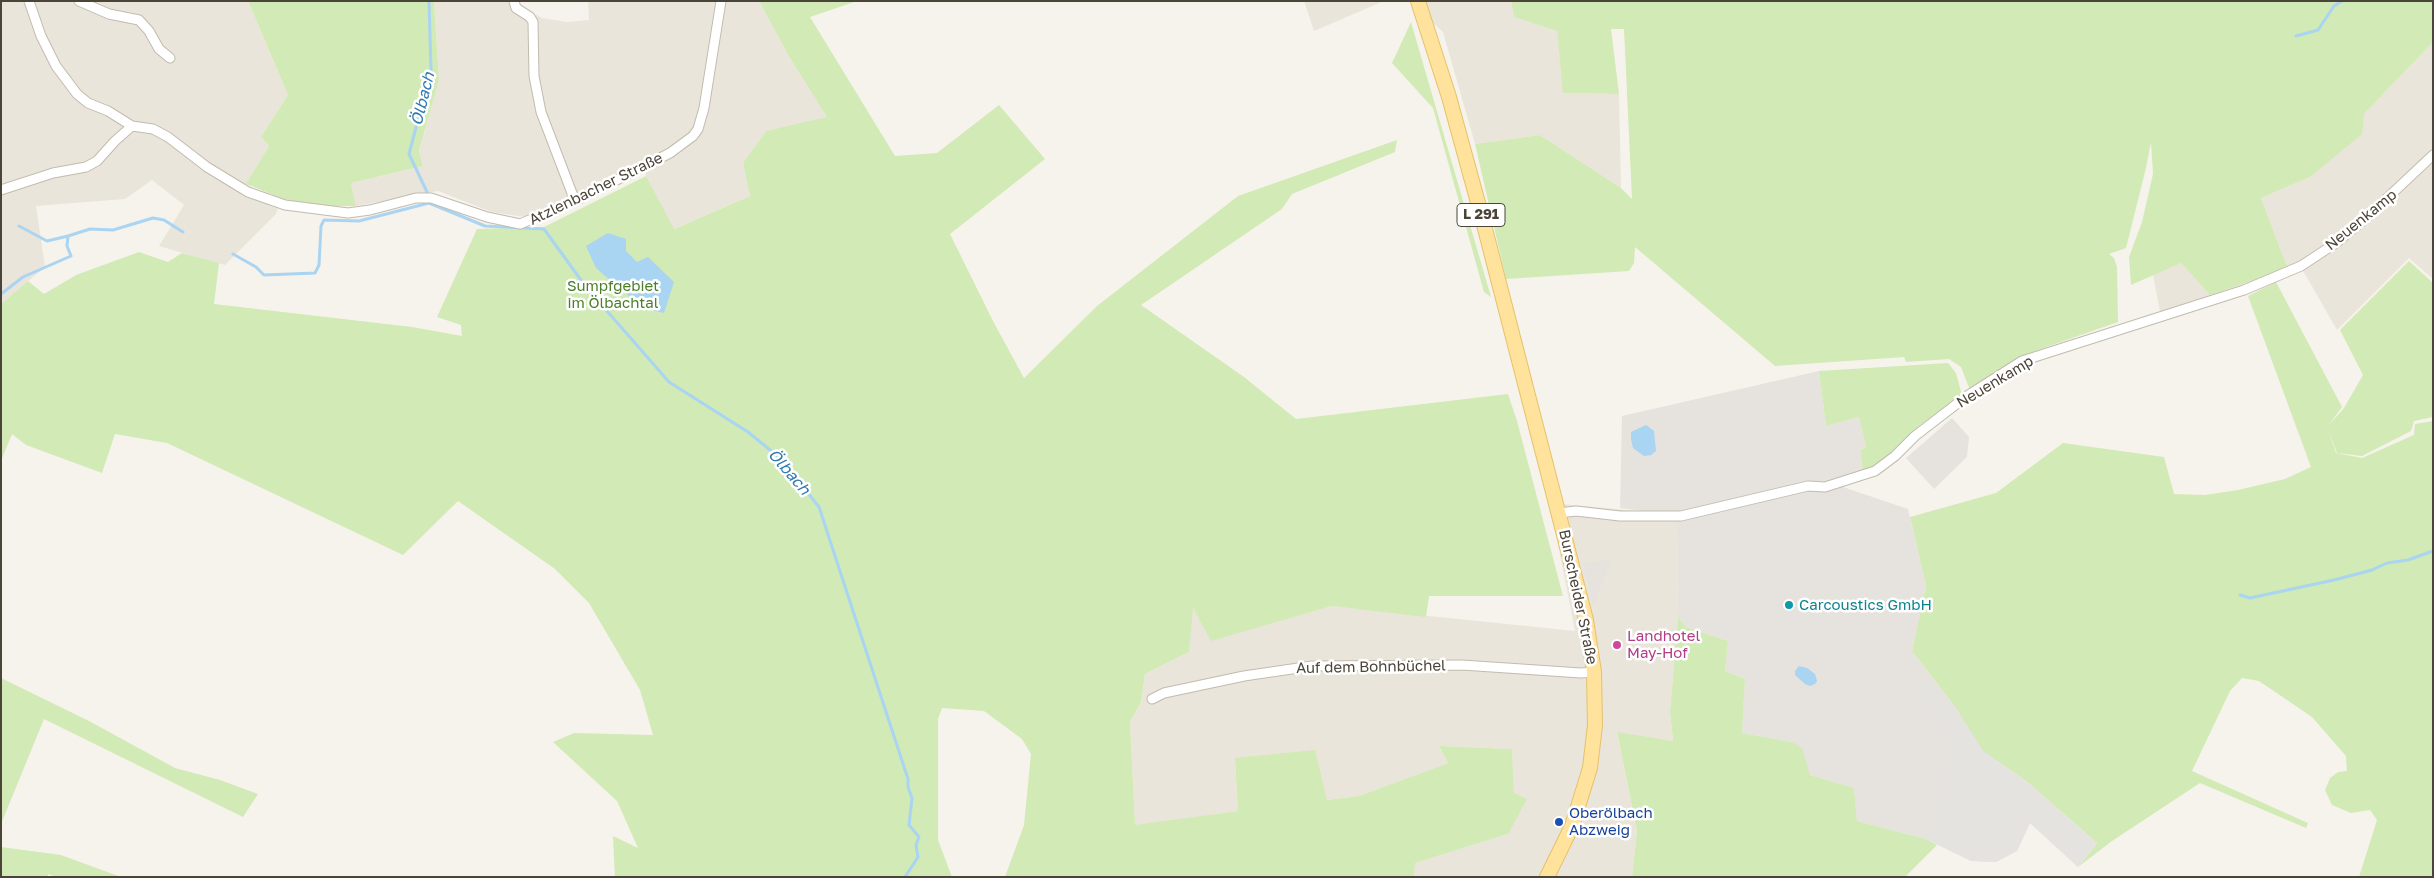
<!DOCTYPE html>
<html>
<head>
<meta charset="utf-8">
<style>
  body { margin:0 }
  #map { position:relative; width:2434px; height:878px; overflow:hidden; background:#f6f3ec; font-family:"Golos Text",sans-serif }
  canvas { display:block }
  .frame { position:absolute; inset:0; border:2px solid #4b4439; pointer-events:none }
</style>
</head>
<body>
<div id="map">
<canvas width="2434" height="878"></canvas>
<div class="frame"></div>
</div>
<script>
const g = document.querySelector('canvas').getContext('2d');
g.lineJoin = 'round';
function paint(path, color) { g.fillStyle = color; g.fill(path, 'evenodd'); }
const toPath = rows => new Path2D(rows.map(r => 'M' + r).join(''));
function strokePath(path, color, width, dash) { g.strokeStyle = color; g.lineWidth = width; g.lineCap = dash ? 'butt' : 'round'; g.setLineDash(dash || []); g.stroke(path); }
function label(font, color, halo, rows, align = 'center') {
  g.font = font + ' "Golos Text",sans-serif'; g.lineWidth = 5; g.setLineDash([]); g.textBaseline = 'middle'; g.strokeStyle = halo; g.fillStyle = color; for (const [text, x, y, turn = 0] of rows) {
    g.save(); g.translate(x, y); g.rotate((+turn || 0) * Math.PI / 180); g.textAlign = isNaN(turn) ? turn : align; if (halo) g.strokeText(text, 0, 0); g.fillText(text, 0, 0); g.restore();
  }
}
paint(toPath([
  [1,1,248,1,288,95,261,137,269,146,241,193,278,209,276,214,225,265,159,246,184,205,152,180,125,199,36,206,45,267,1,304],
  [434,1,519,1,523,8,542,18,567,22,589,20,588,1,759,1,788,55,828,118,766,131,743,163,750,196,671,230,640,163,532,218,492,212,438,191,356,206,351,183,423,166,419,152,439,80],
  [1304,1,1384,1,1314,31],
  [1409,1,1511,1,1514,17,1557,31,1564,93,1619,94,1621,188,1540,135,1475,144,1443,32],
  [2433,42,2433,279,2409,258,2337,330,2301,267,2289,272,2261,198,2310,177,2364,114],
  [2181,263,2210,295,2160,312,2153,275],
  [1561,504,1659,513,1677,526,1678,617,1670,712,1673,741,1617,733,1637,831,1632,877,1414,877,1415,863,1508,834,1514,793,1512,749,1439,746,1448,763,1359,796,1326,800,1235,759,1238,811,1135,826,1130,722,1141,702,1145,674,1189,652,1192,607,1213,640,1332,606,1575,631,1551,509]
]), '#eae5da');
paint(toPath([
  [1819,371,1826,426,1859,417,1866,447,1860,450,1863,471,1843,487,1908,509,1926,586,1912,651,2078,867,2030,823,2017,851,1996,862,1971,861,1926,839,1857,821,1854,788,1810,775,1792,742,1742,733,1745,679,1725,671,1728,641,1686,627,1678,617,1677,526,1659,513,1620,508,1622,416],
  [1952,418,1969,437,1967,457,1934,489,1906,458],
  [1612,559,1594,603,1592,603,1583,563]
]), '#e6e2dd');
paint(toPath([
  [248,1,434,1,439,80,419,151,423,166,351,183,356,206,317,206,284,199,246,184,269,146,261,137,288,95],
  [759,1,857,1,810,17,895,156,937,153,999,105,1045,159,950,234,994,323,1024,378,1097,306,1238,196,1397,140,1395,152,1292,194,1282,209,1141,305,1244,377,1296,419,1508,394,1517,421,1563,596,1429,596,1426,617,1332,606,1211,641,1193,608,1189,652,1145,674,1141,702,1130,722,1135,825,1238,811,1235,758,1315,750,1327,800,1359,796,1448,763,1439,746,1512,749,1514,793,1527,799,1508,834,1415,863,1414,877,1005,877,1024,825,1031,754,1022,739,984,711,942,708,938,719,938,840,952,877,615,877,613,836,638,848,617,801,553,742,574,733,653,735,640,690,589,603,555,569,458,501,403,555,167,443,115,434,102,473,26,445,12,434,1,461,1,304,28,281,44,294,76,275,139,252,168,262,182,253,219,263,214,304,412,327,462,336,461,325,437,317,477,229,544,227,646,176,674,229,750,196,743,163,766,131,827,117,788,55],
  [1511,1,2433,1,2433,42,2364,114,2362,134,2310,177,2261,198,2288,269,2210,295,2181,263,2131,285,2129,257,2142,222,2153,174,2151,142,2146,168,2126,248,2109,254,2114,258,2117,267,2118,322,2035,351,2012,362,1970,390,1961,367,1949,359,1906,362,1904,357,1775,366,1635,247,1634,263,1629,271,1506,279,1475,144,1540,135,1621,188,1632,199,1624,29,1611,29,1619,94,1563,93,1557,31,1514,17],
  [1411,22,1491,297,1484,292,1433,108,1392,63],
  [2409,261,2433,283,2433,417,2414,421,2411,431,2362,456,2337,453,2327,427,2336,453,2362,458,2414,435,2415,424,2433,421,2433,877,2359,877,2377,820,2370,810,2351,813,2332,805,2325,790,2330,778,2338,772,2347,771,2346,756,2312,717,2259,681,2242,678,2230,691,2192,771,2308,823,2306,828,2200,783,2112,841,2078,867,2097,843,2026,781,1983,751,1956,708,1912,651,1926,586,1910,517,1996,493,2063,443,2164,457,2174,494,2205,495,2238,490,2285,479,2311,467,2248,296,2276,282,2342,407,2329,425,2344,408,2363,375,2340,330],
  [1948,363,1956,373,1962,395,1920,425,1880,464,1863,471,1860,450,1866,447,1859,417,1826,426,1819,371],
  [1678,617,1686,627,1728,641,1725,671,1745,679,1742,733,1792,742,1802,748,1810,775,1854,788,1857,821,1926,839,1937,845,1905,877,1632,877,1637,831,1617,732,1673,741,1670,712],
  [1,678,89,721,175,768,220,780,258,794,243,817,44,719,1,824],
  [1,847,61,855,121,877,57,877,48,874,48,877,1,877]
]), '#d2eab5');
paint(toPath([
  [1756,505,1761,512,1742,517,1737,514,1736,509],
  [1931,681,1956,708,1983,751,2026,781,2097,843,2078,867,2030,823,2017,851,1996,862,1971,861,1926,839,1949,745,1916,689]
]), '#e5e3e0');
paint(toPath([
  [608,233,626,239,626,251,637,262,648,257,674,282,664,313,643,308,596,268,586,246],
  [1646,425,1654,431,1656,451,1651,455,1644,456,1633,448,1631,439,1631,432],
  [1799,666,1807,668,1815,674,1817,681,1815,684,1810,686,1805,684,1795,675,1795,671]
]), '#a9d4f2');
strokePath(toPath([
  [2296,36,2318,30,2334,6,2342,1],
  [427,192,409,154,431,70,429,1],
  [19,226,47,241,68,236],
  [233,254,256,267,264,275,315,273,319,265,321,226,324,220,359,221,429,203,485,226,544,229,586,287,669,382,748,432,780,458,819,507,908,779,908,787,912,798,909,825,919,837,916,845,918,857,905,877],
  [1,294,23,277,71,256,67,246,68,236,90,229,113,230,153,218,164,220,183,232],
  [2240,595,2250,598,2334,580,2372,570,2387,563,2408,560,2433,551]
]), '#a9d4f2', 3);
const street = toPath([
  [29,1,41,36,56,66,77,94,88,103,108,111,132,126,153,129,168,137,207,167,248,192,285,205,348,213,370,210,416,198,431,198,487,217,520,224,575,201,670,153,693,136,698,129,704,108,721,1],
  [79,1,109,14,139,20,149,31,159,49,170,58],
  [514,1,516,8,530,17,533,22,534,76,541,112,575,201],
  [1,190,53,173,86,167,97,161,115,141,132,126],
  [1559,513,1576,511,1620,516,1681,516,1808,486,1825,487,1875,471,1895,456,1915,436,1967,396,2022,361,2244,290,2301,266,2336,243,2367,217,2433,155],
  [1152,699,1164,693,1244,676,1312,666,1462,665,1581,673,1594,672]
]);
const primary = toPath([
  [1418,1,1449,97,1483,221,1586,620,1594,672,1595,725,1590,768,1572,826,1547,877]
]);
strokePath(street, '#c2bbae', 11);
strokePath(primary, '#e6c16a', 16);
strokePath(street, '#fff', 9);
strokePath(primary, '#ffe39c', 14);
for (const [x, y, r, color] of [
  [1789,605,5,"#0f9aa8"],
  [1617,645,5,"#d1479c"],
  [1559,822,5,"#1a4fb4"]
]) { const dot = new Path2D(); dot.arc(x, y, r, 0, 2 * Math.PI); g.fillStyle = color; g.fill(dot); strokePath(dot, '#fff', 2); }
for (const [x, y, w] of [
  [1481,215,48]
]) { const box = new Path2D(); box.roundRect(x - w / 2, y - 11.5, w, 23, 4); g.fillStyle = '#fff'; g.fill(box); strokePath(box, '#4b4439', 1); }
label('bold 14px', '#4b4439', null, [
  ["L 291",1481,215]
]);
label('15px', '#4b4439', '#fff', [
  ["Atzlenbacher Straße",596,189,-26],
  ["Neuenkamp",2361,220,-39],
  ["Neuenkamp",1995,382,-31],
  ["Burscheider Straße",1578,597,78],
  ["Auf dem Bohnbüchel",1371,667,-1]
]);
label('15px', '#4a7f2a', '#fff', [
  ["Sumpfgebiet",613,286],
  ["im Ölbachtal",613,303]
]);
label('15px', '#0d838f', '#fff', [
  ["Carcoustics GmbH",1799,605]
], 'left');
label('15px', '#b23c85', '#fff', [
  ["Landhotel",1627,636],
  ["May-Hof",1627,653]
], 'left');
label('15px', '#164399', '#fff', [
  ["Oberölbach",1569,813],
  ["Abzweig",1569,830]
], 'left');
label('italic 16px', '#2e7ab2', '#fff', [
  ["Ölbach",423,99,-76],
  ["Ölbach",789,472,49]
]);
</script>
</body>
</html>
